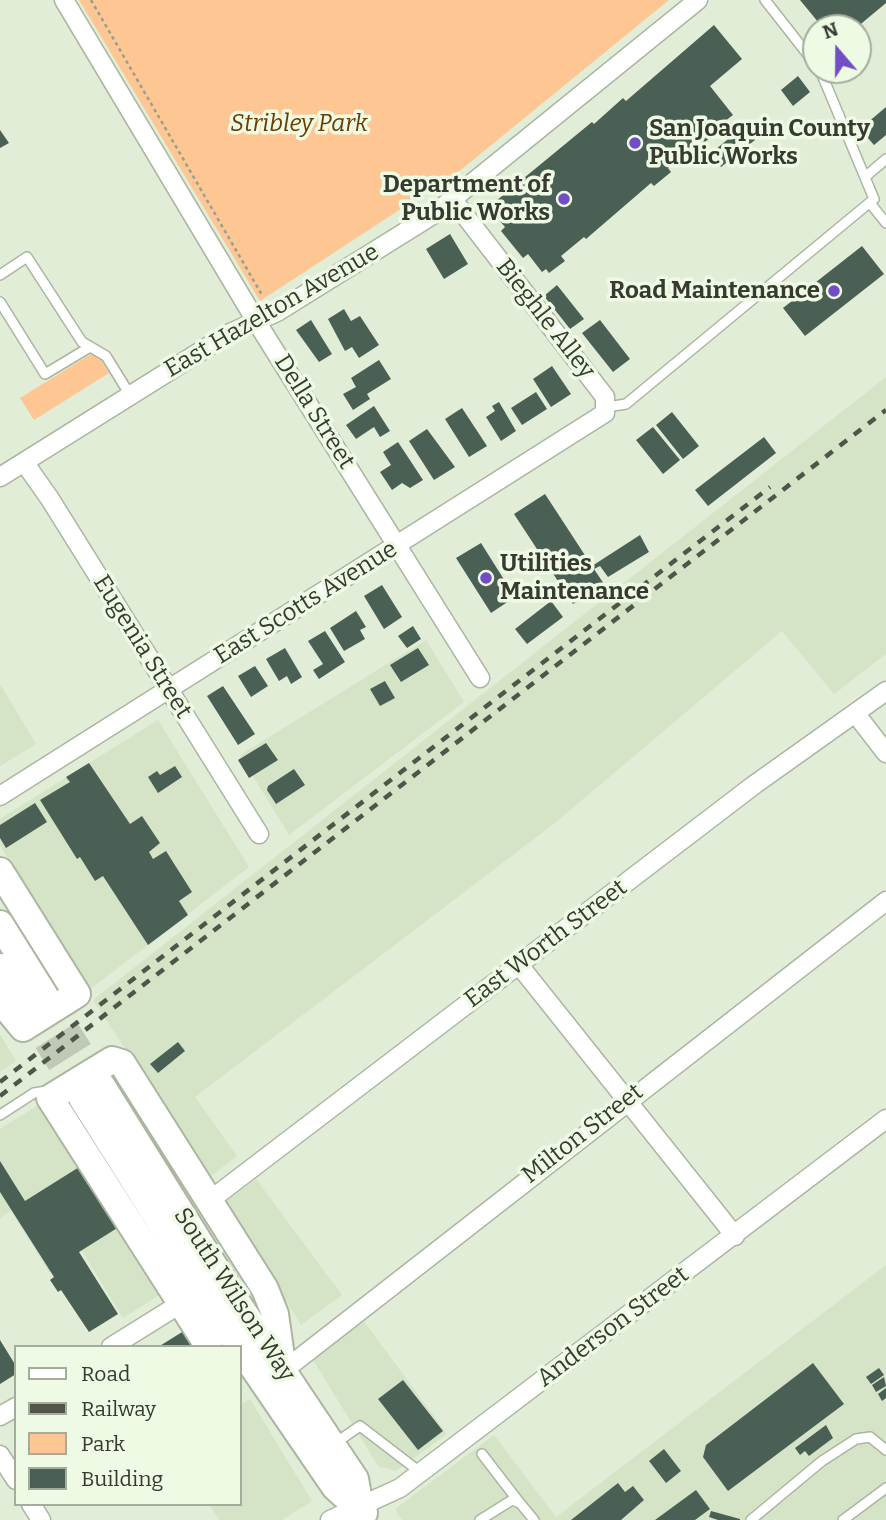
<!DOCTYPE html>
<html>
<head>
<meta charset="utf-8">
<style>
  body { margin:0 }
  #map { position:relative; width:886px; height:1520px; overflow:hidden; background:#e1edd6; font-family:Bitter,serif }
  canvas { display:block }
  .legend { position:absolute; left:14px; top:1345px; width:228px; height:161px; box-sizing:border-box; background:#eefae3; border:2px solid #a4ad9c; margin:0; padding:9px 12px; list-style:none; font-size:21px; color:#363a31 }
  .legend li { display:flex; align-items:center; gap:14px; height:35px }
  .legend b { width:35px; border:2px solid #a4ad9c }
  .north { position:absolute; left:802px; top:14px; width:70px; height:70px; box-sizing:border-box; background:#eefae3; border:2px solid #a4ad9c; border-radius:50%; rotate:340deg; font-size:19px; font-weight:700; line-height:28px; text-align:center; color:#363a31 }
  .north::after { content:''; display:block; margin:auto; width:24px; height:32px; background:#724dc6; clip-path:polygon(50% 0,100% 100%,50% 72%,0 100%) }
</style>
</head>
<body>
<div id="map">
<canvas width="886" height="1520"></canvas>
<ul class="legend">
<li><b style="height:9px;background:#fff"></b>Road</li>
<li><b style="height:9px;background:#50554a"></b>Railway</li>
<li><b style="height:19px;background:#fdc693"></b>Park</li>
<li><b style="height:19px;background:#4a6055"></b>Building</li>
</ul>
<div class="north">N</div>
</div>
<script>
const g = document.querySelector('canvas').getContext('2d');
g.lineJoin = 'round';
function paint(path, color) { g.fillStyle = color; g.fill(path, 'evenodd'); }
const toPath = rows => new Path2D(rows.map(r => 'M' + r).join(''));
function strokePath(path, color, width, dash) { g.strokeStyle = color; g.lineWidth = width; g.lineCap = dash ? 'butt' : 'round'; g.setLineDash(dash || []); g.stroke(path); }
function label(font, color, halo, rows, align = 'center') {
  g.font = font + ' Bitter,serif'; g.lineWidth = 7; g.setLineDash([]); g.textBaseline = 'middle'; g.strokeStyle = halo; g.fillStyle = color; for (const [text, x, y, turn = 0] of rows) {
    g.save(); g.translate(x, y); g.rotate((+turn || 0) * Math.PI / 180); g.textAlign = isNaN(turn) ? turn : align; if (halo) g.strokeText(text, 0, 0); g.fillText(text, 0, 0); g.restore();
  }
}
paint(toPath([
  [886,377,886,654,834,694,782,631,555,823,195,1097,237,1156,210,1177,93,1000],
  [426,640,464,702,289,835,240,755],
  [0,684,36,744,0,766],
  [158,720,249,867,89,990,0,845,0,819],
  [0,1034,16,1061,0,1072],
  [45,1101,164,1292,123,1318,82,1251,49,1272,11,1211,0,1218,0,1129],
  [256,1179,342,1295,301,1325,225,1202],
  [886,1265,886,1520,402,1520,395,1509,494,1435,556,1517],
  [361,1317,447,1434,396,1471,378,1466,310,1355],
  [250,1399,312,1501,282,1520,219,1520,209,1504,240,1504,240,1405]
]), '#d5e4c6');
paint(toPath([
  [79,0,669,0,462,169,260,301],
  [96,351,109,373,34,420,20,398]
]), '#fdc693');
paint(toPath([
  [800,0,886,0,886,3,856,28,823,28],
  [714,25,742,59,710,86,733,115,725,121,727,124,678,164,676,161,668,168,671,172,654,186,651,183,586,239,584,237,561,256,565,261,549,273,546,269,542,272,528,254,523,258,501,231,505,227,490,209,498,203,496,201,592,122,594,124,623,98,626,101],
  [798,76,810,92,793,106,781,90],
  [886,107,886,135,874,145,860,129],
  [744,126,755,140,721,167,710,154],
  [0,130,9,143,0,148],
  [450,234,468,264,444,279,426,249],
  [862,246,884,274,805,336,783,308],
  [557,285,584,319,570,329,544,296],
  [344,309,351,321,360,316,379,345,359,358,352,347,345,351,328,319],
  [311,320,332,354,319,362,296,330],
  [600,320,630,359,613,372,582,333],
  [379,360,391,379,367,394,370,399,353,410,343,394,356,387,351,378],
  [552,366,571,394,551,407,533,379],
  [536,392,547,409,522,425,511,408],
  [499,402,516,431,501,441,486,417,495,411,492,406],
  [374,406,390,431,380,437,374,427,356,439,346,425],
  [462,408,487,446,469,457,445,419],
  [672,412,699,446,683,459,656,425],
  [653,427,680,460,663,474,636,440],
  [427,429,455,467,434,480,409,441],
  [764,437,776,453,708,506,695,490],
  [398,442,423,480,410,488,402,483,392,490,380,472,391,465,383,452],
  [545,494,592,566,640,535,649,552,608,577,600,566,594,569,604,584,573,604,514,514],
  [481,543,515,597,491,613,456,558],
  [382,585,402,617,384,629,364,596],
  [551,601,563,617,527,644,515,629],
  [356,611,366,627,360,630,365,639,344,651,330,628],
  [413,626,421,639,407,648,398,636],
  [325,631,345,662,319,679,313,670,323,664,308,641],
  [285,648,302,677,291,684,287,676,279,681,266,659],
  [418,648,429,665,401,682,390,665],
  [255,666,268,686,251,697,238,676],
  [385,681,395,698,380,706,370,689],
  [223,686,255,734,238,745,207,696],
  [266,743,278,760,249,778,238,760],
  [89,763,130,824,142,816,160,843,149,852,153,859,166,851,192,892,179,901,188,915,148,945,103,876,95,881,80,857,77,859,40,800,70,782,66,777],
  [175,766,182,777,158,793,148,777,157,771,160,775],
  [294,769,305,785,276,804,267,790,268,786],
  [35,803,47,822,6,848,0,838,0,825],
  [178,1042,185,1051,158,1073,150,1064],
  [0,1161,25,1201,84,1164,122,1225,79,1252,118,1314,89,1332,61,1290,58,1292,50,1280,54,1277,0,1192],
  [187,1329,199,1347,158,1347],
  [0,1340,16,1366,16,1374,0,1384],
  [813,1363,844,1404,728,1491,703,1457,706,1445],
  [879,1368,884,1375,871,1384,866,1377],
  [884,1377,886,1386,876,1392,872,1385],
  [403,1380,443,1431,418,1450,378,1399],
  [886,1388,886,1398,882,1401,878,1394],
  [826,1425,833,1438,809,1456,805,1451,800,1455,795,1448],
  [664,1449,681,1471,666,1483,649,1461],
  [618,1483,625,1492,633,1486,644,1500,621,1520,571,1520],
  [696,1490,710,1509,695,1520,655,1520],
  [711,1511,740,1519,740,1520,718,1520,709,1517]
]), '#4a6055');
strokePath(toPath([
  [45,996,102,1086],
  [26,1008,82,1098]
]), '#bfc9b5', 26, [26, 13]);
const service = toPath([
  [765,0,816,65],
  [865,177,886,159],
  [870,203,886,223],
  [0,275,27,257,82,342,106,356,130,395],
  [0,302,45,374,90,347],
  [607,407,626,404,874,199,820,70],
  [0,1115,34,1093,47,1091],
  [334,1444,360,1426,420,1472],
  [482,1454,519,1502],
  [480,1520,512,1500,520,1503,534,1520],
  [751,1520,822,1461,856,1439,870,1437,886,1450],
  [843,1520,886,1488]
]);
const minor = toPath([
  [64,0,256,321,480,678],
  [24,462,50,499,259,834],
  [0,477,230,333,277,312,434,214,698,0],
  [855,713,886,753],
  [0,796,605,413,605,397,453,200],
  [519,965,735,1236],
  [209,1201,754,785,886,691],
  [111,1347,180,1304],
  [283,1371,886,901],
  [0,1416,16,1407],
  [0,1455,16,1480],
  [31,1504,41,1520],
  [330,1520,400,1488,886,1119]
]);
const secondary = toPath([
  [0,871,77,994,23,1028,0,1000],
  [0,924,45,996],
  [0,967,26,1008],
  [102,1086,234,1298,355,1479,360,1507],
  [82,1098,239,1347],
  [209,1347,50,1098,112,1060,122,1063,265,1289,275,1314,283,1371],
  [240,1348,335,1487,364,1513]
]);
strokePath(service, '#abb6a1', 12);
strokePath(minor, '#abb6a1', 21);
strokePath(secondary, '#abb6a1', 30);
strokePath(toPath([
  [91,0,262,295]
]), '#97a08f', 2.5, [3.5, 3.5]);
strokePath(service, '#fff', 9);
strokePath(minor, '#fff', 18);
strokePath(secondary, '#fff', 26);
strokePath(toPath([
  [0,1082,770,487],
  [0,1096,886,410]
]), '#50554a', 4.5, [9, 9]);
for (const [x, y, r, color] of [
  [635,143,7,"#724dc6"],
  [564,199,7,"#724dc6"],
  [834,291,7,"#724dc6"],
  [486,578,7,"#724dc6"]
]) { const dot = new Path2D(); dot.arc(x, y, r, 0, 2 * Math.PI); g.fillStyle = color; g.fill(dot); strokePath(dot, '#eefae3', 2.5); }
label('italic 24px', '#6a3c00', '#eefae3', [
  ["Stribley Park",299,124]
]);
label('bold 24px', '#363a31', '#eefae3', [
  ["San Joaquin County",649,129],
  ["Public Works",649,157],
  ["Department of",550,185,"right"],
  ["Public Works",550,213,"right"],
  ["Road Maintenance",820,291,"right"],
  ["Utilities",500,564],
  ["Maintenance",500,592]
], 'left');
label('24px', '#363a31', '#eefae3', [
  ["East Hazelton Avenue",272,311,-30],
  ["Bieghle Alley",545,319,52],
  ["Della Street",314,412,58],
  ["East Scotts Avenue",306,603,-32],
  ["Eugenia Street",142,647,58],
  ["East Worth Street",546,944,-37],
  ["Milton Street",583,1134,-38],
  ["South Wilson Way",234,1295,57],
  ["Anderson Street",613,1327,-37]
]);
</script>
</body>
</html>
